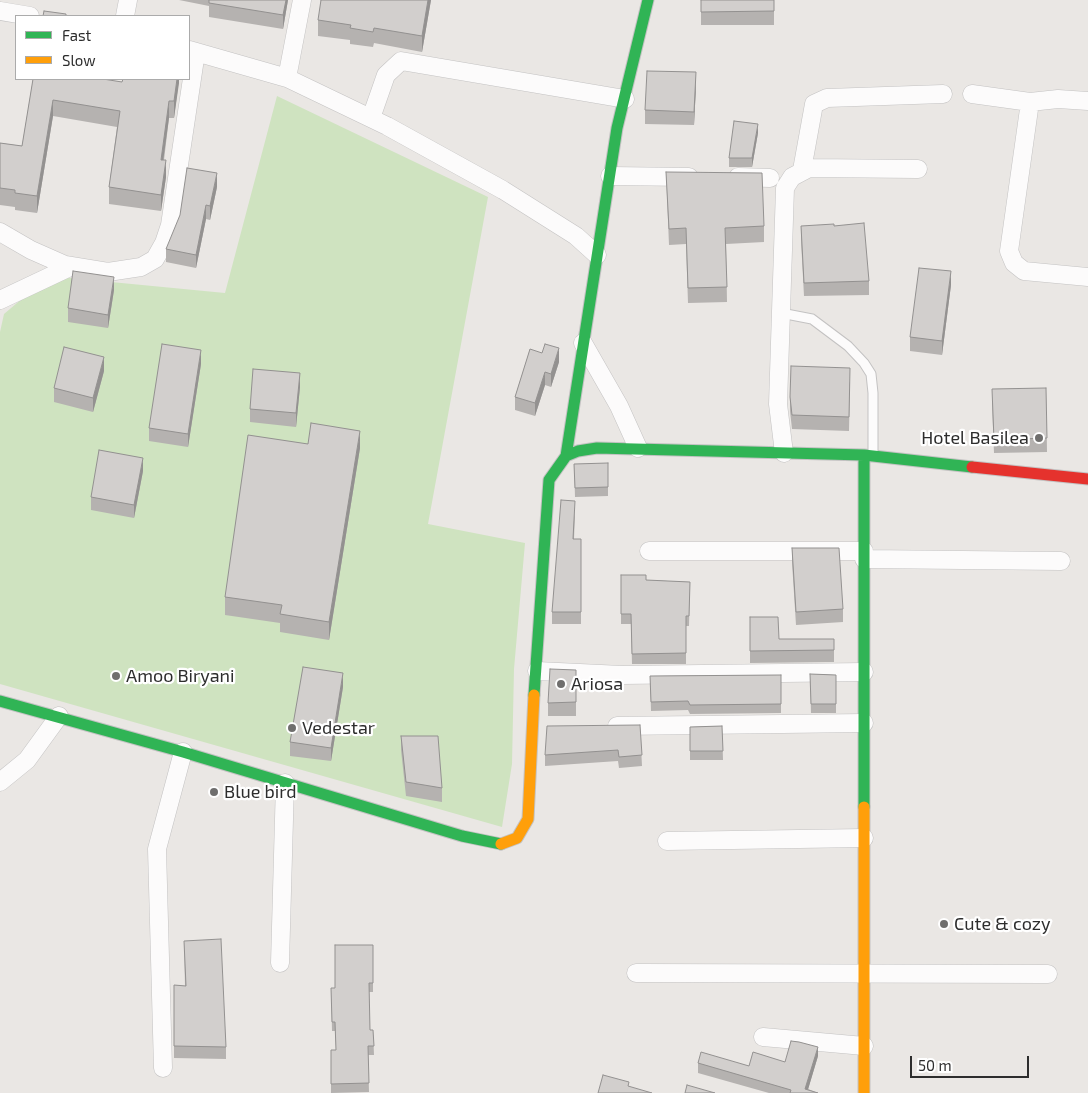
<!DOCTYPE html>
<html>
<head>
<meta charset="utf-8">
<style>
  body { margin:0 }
  #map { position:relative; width:1088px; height:1093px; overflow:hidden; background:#eae7e4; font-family:"Exo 2",sans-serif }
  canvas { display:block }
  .legend { position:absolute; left:15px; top:15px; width:175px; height:65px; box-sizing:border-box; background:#fff; border:1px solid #ababab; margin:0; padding:6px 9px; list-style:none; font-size:15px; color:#2d2d2d }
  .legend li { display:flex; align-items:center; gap:10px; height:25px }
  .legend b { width:25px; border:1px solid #ababab }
  .scale { position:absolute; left:910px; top:1056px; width:119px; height:22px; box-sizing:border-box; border:2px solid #2d2d2d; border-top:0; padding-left:6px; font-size:15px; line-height:18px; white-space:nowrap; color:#2d2d2d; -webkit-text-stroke:4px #fff; paint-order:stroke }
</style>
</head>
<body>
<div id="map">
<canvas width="1088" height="1093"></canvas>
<ul class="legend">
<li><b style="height:6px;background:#30b455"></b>Fast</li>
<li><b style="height:6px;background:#ff9f0a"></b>Slow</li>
</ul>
<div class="scale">50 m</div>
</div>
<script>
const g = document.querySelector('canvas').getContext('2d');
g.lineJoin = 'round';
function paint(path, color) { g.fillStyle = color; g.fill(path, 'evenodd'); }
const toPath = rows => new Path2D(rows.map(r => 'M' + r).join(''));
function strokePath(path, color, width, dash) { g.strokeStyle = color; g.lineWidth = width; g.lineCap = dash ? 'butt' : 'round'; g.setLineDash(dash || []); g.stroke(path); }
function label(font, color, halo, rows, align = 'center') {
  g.font = font + ' "Exo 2",sans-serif'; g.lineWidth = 4.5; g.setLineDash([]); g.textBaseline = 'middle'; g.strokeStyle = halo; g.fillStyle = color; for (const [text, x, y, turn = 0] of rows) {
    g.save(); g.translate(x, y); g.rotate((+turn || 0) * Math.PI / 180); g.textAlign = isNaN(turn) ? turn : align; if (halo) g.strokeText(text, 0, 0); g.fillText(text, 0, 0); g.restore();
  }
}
paint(toPath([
  [277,96,488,197,428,524,525,543,514,669,512,764,502,827,0,684,0,332,4,314,49,276,225,293]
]), '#cfe3c0');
const lane = toPath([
  [781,313,812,319,848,346,864,363,871,374,873,393,873,455]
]);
const street = toPath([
  [0,11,30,16],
  [125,16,128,0],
  [189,50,287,78,387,126,503,190,576,236,597,255],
  [287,78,302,0],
  [972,94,1030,102,1058,99,1088,101],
  [1030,102,1009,251,1014,263,1024,271,1088,277],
  [371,118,386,75,401,61,625,99],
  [802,170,814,104,827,98,943,94],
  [610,176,689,177],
  [738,177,770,178],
  [0,232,31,250,65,265,108,272,141,267,155,259,164,243,170,225,196,52],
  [0,300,72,266],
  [583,343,619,406,638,448],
  [784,453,778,404,785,188,792,177,809,168,918,169],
  [649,551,864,551],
  [864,559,1061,561],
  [537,671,622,675,864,672],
  [617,726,864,723],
  [0,782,27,760,59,716],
  [667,841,864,838],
  [280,963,285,783],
  [636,973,1048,974],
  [763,1037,864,1046],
  [163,1068,157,849,183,752]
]);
const fast = toPath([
  [864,455,864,807],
  [566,456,617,128,648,0],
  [534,695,549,480,566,456,578,451,597,448,864,455,972,467],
  [0,701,183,752,462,836,501,844]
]);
const slow = toPath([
  [864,807,864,1093],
  [501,844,517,838,528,819,534,695]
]);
const jam = toPath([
  [972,467,1088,479]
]);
strokePath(lane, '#c3c2c2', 11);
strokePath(street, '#c3c2c2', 19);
strokePath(fast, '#c3c2c2', 13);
strokePath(slow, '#c3c2c2', 13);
strokePath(jam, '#c3c2c2', 13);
strokePath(lane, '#fcfbfb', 9);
strokePath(street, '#fcfbfb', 18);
strokePath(fast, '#30b455', 11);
strokePath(slow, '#ff9f0a', 11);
strokePath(jam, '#e5322d', 11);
paint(toPath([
  [179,0,288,0,283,29,209,17,209,6],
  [389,0,431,0,422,52,374,43,373,47,350,44,350,40,318,36,318,20],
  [701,0,774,0,774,25,701,25],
  [33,79,122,82,179,79,174,118,169,118,164,160,166,177,161,211,109,204,109,187,117,127,53,116,37,213,15,210,15,207,0,205,0,143,22,146],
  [696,86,694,125,645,124,645,110],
  [758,133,752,167,729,167,729,158],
  [666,172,764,226,764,242,726,244,727,302,688,303,686,244,669,245],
  [217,187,210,220,206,219,196,268,166,262,166,249],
  [801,226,834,226,869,281,869,295,804,296,801,240],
  [951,285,942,355,910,351,910,337],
  [114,290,108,328,68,322,68,308],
  [530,349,559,362,551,387,545,385,535,416,515,410,515,397],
  [201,364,188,447,149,441,149,428],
  [104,371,93,412,54,402,54,388],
  [850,382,849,431,792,429,790,411,790,397],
  [300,387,296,427,250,422,250,409],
  [1046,388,1047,452,994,453,992,403],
  [308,444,360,448,329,640,280,632,280,623,225,615,225,597],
  [574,464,608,487,608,496,575,497],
  [143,471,134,518,91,510,91,497],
  [575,513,574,539,581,539,581,624,552,624,552,612],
  [792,548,843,609,843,622,796,625,792,562],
  [621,575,646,580,690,582,689,626,686,626,686,664,632,664,631,624,621,624],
  [750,617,779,639,834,639,834,662,750,663],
  [576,670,576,716,548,716,548,703],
  [810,674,836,675,836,713,811,713],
  [781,675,781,713,690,714,688,710,651,711,650,676],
  [343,687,331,761,290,756,290,742],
  [640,725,642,766,619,768,618,761,545,766,545,755],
  [722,726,723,760,690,760,690,727],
  [401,736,442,788,442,802,406,796,401,750],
  [184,941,226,1047,226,1059,174,1058,174,985,185,986],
  [373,945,373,992,369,992,370,1030,373,1030,374,1055,368,1055,369,1092,331,1093,331,1050,336,1050,335,1031,332,1031,331,988,335,988],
  [818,1056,808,1089,818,1093,769,1093,698,1073,698,1063,749,1066,785,1062]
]), '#b5b2b0');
paint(toPath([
  [286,0,288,0,283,29,283,15],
  [428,0,431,0,422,52,422,36],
  [696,72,696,86,694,125,694,112],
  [177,79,179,79,179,83,174,118,174,101],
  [53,100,53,116,37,213,37,196],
  [169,101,169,118,161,176,161,160],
  [758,124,758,133,752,167,752,158],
  [166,160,166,177,161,211,161,195],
  [217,173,217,187,210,220,210,206],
  [206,205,206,219,196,268,196,255],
  [951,271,951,285,942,355,942,341],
  [114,277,114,290,108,328,108,315],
  [559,348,559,362,551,387,551,374],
  [201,350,201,364,188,447,188,434],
  [104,357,104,371,93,412,93,398],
  [545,372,545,385,535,416,535,403],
  [300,373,300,387,296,427,296,413],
  [360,431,360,448,329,640,329,622],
  [143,458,143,471,134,518,134,505],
  [343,673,343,687,331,761,331,748],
  [818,1047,818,1056,807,1093,805,1089]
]), '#939190');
const building = toPath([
  [209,0,286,0,283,15,209,3,209,0],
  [321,0,428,0,422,36,374,28,373,32,350,28,351,25,318,20,321,0],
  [701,0,774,0,774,11,701,12,701,0],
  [44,11,66,14,66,16,43,16,44,11],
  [647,71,696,72,694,112,645,110,647,71],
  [33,79,103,79,122,82,123,79,177,79,174,101,169,101,161,160,166,160,161,195,109,187,120,111,53,100,37,196,15,193,15,190,0,188,0,143,22,146,33,79],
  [734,121,758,124,752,158,729,158,734,121],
  [187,168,217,173,210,206,206,205,196,255,166,249,180,215,187,168],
  [666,172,762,173,764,226,725,228,727,287,688,288,686,228,669,229,666,172],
  [864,223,869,281,804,283,801,226,834,224,834,226,864,223],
  [919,268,951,271,942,341,910,337,919,268],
  [73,271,114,277,108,315,68,308,73,271],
  [162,344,201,350,188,434,149,428,162,344],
  [545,344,559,348,551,374,545,372,535,403,515,397,530,349,542,353,545,344],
  [64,347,104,357,93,398,54,388,64,347],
  [791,366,850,368,849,417,792,415,790,397,791,366],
  [253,369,300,373,296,413,250,409,253,369],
  [1046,388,1047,438,994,440,992,389,1046,388],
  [311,423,360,431,329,622,280,614,282,605,225,597,248,435,308,444,311,423],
  [99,450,143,458,134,505,91,497,99,450],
  [608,463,608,487,575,488,574,464,608,463],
  [561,500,575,501,573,539,581,539,581,612,552,612,561,500],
  [792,548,839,548,843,609,796,612,792,548],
  [621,575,646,575,646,580,690,582,689,616,686,616,686,653,632,654,631,614,621,614,621,575],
  [750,617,778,617,779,639,834,639,834,650,750,651,750,617],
  [303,667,343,673,331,748,290,742,303,667],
  [550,669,576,670,576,702,548,703,550,669],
  [810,674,836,675,836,704,811,704,810,674],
  [781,675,781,704,690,705,688,701,651,702,650,676,781,675],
  [640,725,642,755,619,757,618,750,545,755,547,726,640,725],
  [722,726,723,751,690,751,690,727,722,726],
  [401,736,438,736,442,788,406,782,401,736],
  [221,939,226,1047,174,1046,174,985,186,986,184,941,221,939],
  [335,945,373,945,373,983,369,983,370,1030,373,1030,374,1046,368,1046,369,1083,331,1084,331,1050,336,1050,335,1022,332,1022,331,988,335,988,335,945],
  [791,1041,799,1042,818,1047,805,1089,818,1093,790,1093,791,1090,698,1063,701,1052,749,1066,753,1052,785,1062,791,1041],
  [603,1075,629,1082,628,1086,652,1093,598,1093,603,1075],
  [687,1085,715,1093,685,1093,687,1085]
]);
paint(building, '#d2cfcd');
strokePath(building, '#939190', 1);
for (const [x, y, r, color] of [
  [1039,438,5,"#6f6e6d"],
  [116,676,5,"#6f6e6d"],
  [561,684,5,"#6f6e6d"],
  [292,728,5,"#6f6e6d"],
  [214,792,5,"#6f6e6d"],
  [944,924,5,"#6f6e6d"]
]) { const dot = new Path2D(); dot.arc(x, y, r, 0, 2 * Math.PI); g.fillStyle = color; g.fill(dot); strokePath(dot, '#fff', 2); }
label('18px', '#2d2d2d', '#fff', [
  ["Hotel Basilea",1029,438,"right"],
  ["Amoo Biryani",126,676],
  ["Ariosa",571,684],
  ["Vedestar",302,728],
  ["Blue bird",224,792],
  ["Cute & cozy",954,924]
], 'left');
</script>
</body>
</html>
